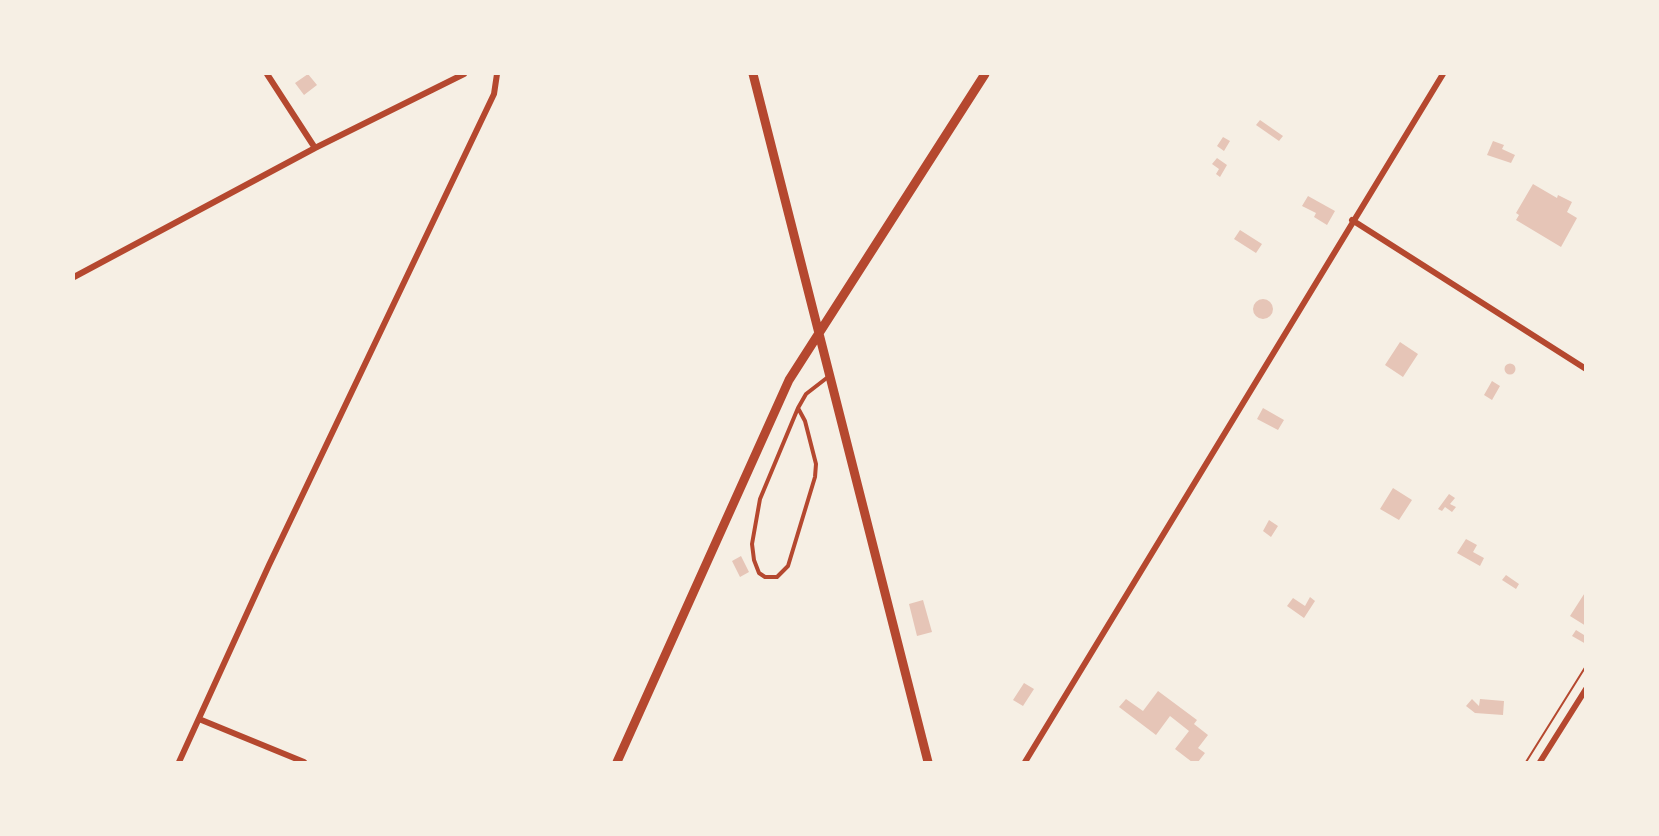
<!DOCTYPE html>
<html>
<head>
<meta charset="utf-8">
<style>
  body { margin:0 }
  #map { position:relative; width:1659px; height:836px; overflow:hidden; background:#f6efe4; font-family:"PT Serif",serif }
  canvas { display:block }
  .frame { position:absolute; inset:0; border:75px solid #f6efe4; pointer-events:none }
</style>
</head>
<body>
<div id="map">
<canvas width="1659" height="836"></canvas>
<div class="frame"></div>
</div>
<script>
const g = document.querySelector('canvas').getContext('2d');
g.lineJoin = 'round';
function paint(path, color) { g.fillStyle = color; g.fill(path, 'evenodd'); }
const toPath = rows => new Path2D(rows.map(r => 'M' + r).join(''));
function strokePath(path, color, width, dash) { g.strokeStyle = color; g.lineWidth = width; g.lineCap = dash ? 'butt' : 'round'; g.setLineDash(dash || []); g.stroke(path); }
paint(toPath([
  [308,74,317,85,304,95,295,83],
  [1260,120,1283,136,1279,141,1256,125],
  [1223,137,1230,141,1224,151,1217,146],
  [1493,141,1504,145,1502,149,1515,155,1511,163,1487,155],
  [1217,158,1227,165,1220,177,1216,174,1219,169,1212,164],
  [1533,184,1557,198,1558,195,1572,202,1567,212,1577,218,1561,247,1516,220,1519,215,1516,213],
  [1308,196,1335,211,1327,225,1314,217,1316,213,1302,206],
  [1240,230,1262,244,1256,253,1234,239],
  '1253 309a10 10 0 1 1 20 0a10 10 0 1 1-20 0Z',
  [1400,342,1418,354,1403,377,1385,365],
  '1504.5 369a5.5 5.5 0 1 1 11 0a5.5 5.5 0 1 1-11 0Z',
  [1492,381,1500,386,1492,400,1484,395],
  [1263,408,1284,420,1278,430,1257,419],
  [1393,488,1412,500,1399,520,1380,509],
  [1449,494,1455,498,1450,504,1456,507,1452,512,1445,507,1442,511,1438,509],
  [1269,520,1278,526,1271,537,1263,531],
  [1466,539,1477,545,1473,552,1484,558,1480,566,1457,553],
  [741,556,749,572,740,577,732,561],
  [1506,575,1519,584,1516,589,1502,580],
  [1586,591,1586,626,1570,616],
  [1310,597,1315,601,1304,618,1287,606,1293,598,1305,606],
  [923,600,932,632,917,636,909,604],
  [1576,630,1584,635,1586,632,1586,644,1572,636],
  [1024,683,1034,689,1023,706,1013,700],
  [1158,691,1197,720,1194,724,1208,735,1198,748,1205,753,1198,762,1192,762,1175,749,1189,731,1170,716,1156,735,1119,707,1126,699,1143,711],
  [1472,699,1479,706,1480,699,1504,701,1503,715,1475,713,1466,706]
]), '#e6c5b7');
strokePath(toPath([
  [1526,762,1586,666]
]), '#b5482f', 2);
strokePath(toPath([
  [798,408,805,421,816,464,815,477,788,566,777,577,765,577,759,573,754,560,752,544,760,499,798,408,806,394,828,377]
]), '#b5482f', 4);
strokePath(toPath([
  [267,74,315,148],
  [1352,220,1586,369],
  [74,277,315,148,464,74],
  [199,719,304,762],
  [179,762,269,565,494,94,497,74],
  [1025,762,1443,74],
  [1540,762,1586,689]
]), '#b5482f', 6);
strokePath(toPath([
  [753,74,928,762],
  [617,762,789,380,985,74]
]), '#b5482f', 9);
</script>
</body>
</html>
